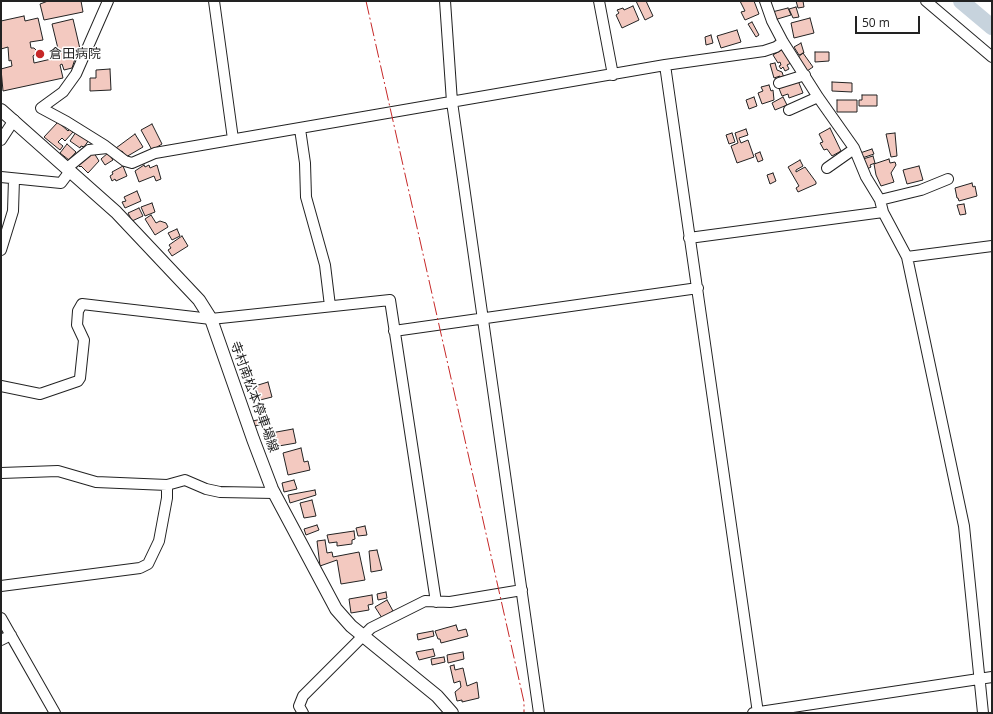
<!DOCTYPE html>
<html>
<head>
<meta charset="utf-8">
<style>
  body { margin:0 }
  #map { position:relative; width:993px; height:714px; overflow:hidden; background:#fff; font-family:"Open Sans",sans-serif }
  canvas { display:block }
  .frame { position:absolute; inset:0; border:2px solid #222; pointer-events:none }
  .scale { position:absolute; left:855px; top:16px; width:65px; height:18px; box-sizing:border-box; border:2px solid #222; border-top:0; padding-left:5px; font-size:12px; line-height:14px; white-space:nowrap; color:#222; -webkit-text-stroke:3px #fff; paint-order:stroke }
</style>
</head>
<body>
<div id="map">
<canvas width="993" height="714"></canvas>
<div class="frame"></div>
<div class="scale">50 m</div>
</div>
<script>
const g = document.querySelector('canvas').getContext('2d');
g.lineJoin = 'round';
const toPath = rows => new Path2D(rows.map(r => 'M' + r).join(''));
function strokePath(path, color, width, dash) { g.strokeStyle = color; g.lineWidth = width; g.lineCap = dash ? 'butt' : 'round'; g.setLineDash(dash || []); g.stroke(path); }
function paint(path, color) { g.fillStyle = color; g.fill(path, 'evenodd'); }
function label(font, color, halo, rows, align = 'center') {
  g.font = font + ' "Open Sans","Noto Sans JP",sans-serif'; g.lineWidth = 3; g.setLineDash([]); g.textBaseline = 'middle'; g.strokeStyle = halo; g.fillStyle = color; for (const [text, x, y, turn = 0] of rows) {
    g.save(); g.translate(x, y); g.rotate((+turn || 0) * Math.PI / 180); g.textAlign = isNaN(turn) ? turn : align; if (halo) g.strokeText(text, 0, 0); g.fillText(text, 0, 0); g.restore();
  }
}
strokePath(toPath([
  [961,1,992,27]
]), '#c7d3dd', 16);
const building = toPath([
  [48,1,81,1,83,12,44,20,40,4,48,1],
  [636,1,646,1,653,16,645,20,636,1],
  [740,1,754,1,759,14,745,20,741,12,745,11,740,1],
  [796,1,803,1,804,7,798,8,796,1],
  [633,6,639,20,622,28,616,15,619,13,617,10,623,8,624,10,633,6],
  [796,7,799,17,793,18,789,9,796,7],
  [788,8,791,15,774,20,772,12,788,8],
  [24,16,25,21,38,18,43,40,30,42,31,48,34,48,38,52,33,56,34,63,60,57,52,24,73,19,80,49,78,50,72,68,64,70,62,64,60,65,63,78,3,91,1,69,12,66,11,60,9,61,8,47,1,49,1,21,24,16],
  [810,18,814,33,794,38,791,23,810,18],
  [752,22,759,35,756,37,748,24,752,22],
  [737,30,741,42,721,48,717,36,737,30],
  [711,35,713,43,706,45,705,37,711,35],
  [801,43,804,53,799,55,794,47,801,43],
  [783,49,791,63,787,65,789,69,785,71,783,67,781,69,779,66,781,65,780,62,778,63,773,55,783,49],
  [815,52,829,52,829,61,815,62,815,52],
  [803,53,813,67,807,71,797,58,803,53],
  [775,63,777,70,782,72,784,78,780,79,780,76,774,78,770,64,775,63],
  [110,69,111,90,90,91,90,78,96,78,96,70,110,69],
  [797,78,803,93,789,98,788,94,782,96,778,86,797,78],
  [832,82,852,83,852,92,832,91,832,82],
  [769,85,771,91,773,90,774,100,762,104,758,93,763,91,761,87,769,85],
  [862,95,877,95,877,106,859,106,859,100,862,100,862,95],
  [754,97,757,106,749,109,746,100,754,97],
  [783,97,787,105,775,110,772,103,783,97],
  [837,100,857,100,857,112,837,112,837,100],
  [58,122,68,131,70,129,73,132,65,141,62,138,58,142,63,146,60,150,44,137,58,122],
  [152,124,162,144,152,150,141,130,152,124],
  [830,128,841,151,832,156,827,149,824,150,820,143,823,142,819,134,830,128],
  [746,129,748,135,739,138,741,143,748,140,754,157,737,163,731,146,738,143,735,133,746,129],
  [76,132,89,140,84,147,81,146,80,148,70,141,76,132],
  [732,133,735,142,729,144,726,135,732,133],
  [895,133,897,156,891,157,886,134,895,133],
  [135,134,143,147,126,157,122,151,120,152,116,148,135,134],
  [67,144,76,152,69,160,60,153,67,144],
  [872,149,874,154,862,158,860,153,872,149],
  [760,152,763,160,758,162,755,154,760,152],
  [92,153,94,153,99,161,88,173,81,166,80,167,77,164,92,153],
  [108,153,113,160,105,165,101,159,108,153],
  [873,156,875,163,870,165,871,167,867,169,863,159,873,156],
  [889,159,890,163,895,162,896,165,891,173,894,182,881,186,876,175,874,164,889,159],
  [800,160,803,166,796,170,796,172,805,167,816,182,816,184,798,192,796,188,799,186,788,167,800,160],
  [144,165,145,167,149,165,150,168,157,165,161,179,156,181,154,176,139,182,135,171,144,165],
  [123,166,127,176,116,181,115,179,112,181,110,176,113,174,112,172,123,166],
  [919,166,923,180,907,184,903,170,919,166],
  [773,173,776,181,770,184,767,175,773,173],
  [972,183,973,187,975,186,977,196,959,201,958,198,957,198,955,188,972,183],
  [137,191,141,201,125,208,122,202,126,201,124,197,137,191],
  [152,203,155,212,145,216,141,207,152,203],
  [964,204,966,214,960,215,957,205,964,204],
  [139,208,143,216,132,221,128,213,139,208],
  [151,215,156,223,160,221,166,223,168,227,155,235,145,219,151,215],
  [177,229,180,236,172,240,168,233,177,229],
  [182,236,188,246,172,256,168,250,171,248,169,245,182,236],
  [268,382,272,397,260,400,255,386,268,382],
  [261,419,262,424,255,426,253,421,261,419],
  [293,429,296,443,273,447,271,433,293,429],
  [301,448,304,462,308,461,310,470,288,475,283,453,301,448],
  [294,480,297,489,284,492,282,483,294,480],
  [315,490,316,495,290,503,288,495,315,490],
  [312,500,316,516,304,518,300,503,312,500],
  [317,525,319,530,306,535,304,529,317,525],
  [365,526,367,535,358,536,356,528,365,526],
  [354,531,355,539,352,540,352,544,337,546,337,542,329,543,327,535,354,531],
  [325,540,327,553,332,552,333,557,359,552,365,580,341,584,337,560,320,566,317,541,325,540],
  [377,550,382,570,371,572,369,551,377,550],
  [386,592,387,598,378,600,377,594,386,592],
  [372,595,373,604,368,605,369,610,351,613,349,599,372,595],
  [387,600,393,611,382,618,375,607,387,600],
  [456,625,458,631,466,629,468,636,441,643,440,639,438,639,435,631,456,625],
  [433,631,434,636,418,640,417,634,433,631],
  [433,649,435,656,419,660,416,652,433,649],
  [463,652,464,659,448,663,447,655,463,652],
  [444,657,445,662,432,665,431,659,444,657],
  [454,665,455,670,463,668,467,686,477,682,479,698,462,702,462,700,457,701,455,692,461,687,460,681,454,683,450,666,454,665]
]);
paint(building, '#f3c9c0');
strokePath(building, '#222', 1);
const minor = toPath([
  [108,1,76,74,63,92,41,108,67,122,104,145,125,161,132,163,155,153,665,65,764,51,776,47,783,42],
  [214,1,233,139],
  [445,1,452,102,539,713],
  [599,1,613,75],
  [765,1,772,21,783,42,818,97,854,148,866,177,880,200,883,212,907,257,964,526,983,713],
  [926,1,992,57],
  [665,65,758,713],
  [779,83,805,75],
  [789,110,818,97],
  [300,129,305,163,306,197,325,265,330,306],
  [1,140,14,120],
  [67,168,89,150,107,148],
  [827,168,854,149],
  [1,177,61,183,70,171],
  [880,200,921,190,948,179],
  [689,238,883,212],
  [1,250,13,211,14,179],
  [907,257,992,246],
  [394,331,698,288],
  [1,386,40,394,78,381,80,378,84,340,77,325,78,311,82,304,211,319,390,300,436,602],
  [1,473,58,471,96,482,167,485,167,498,159,541,148,564,140,568,1,586],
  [167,485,185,480,206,489,220,492,274,493],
  [1,618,55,713],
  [1,640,11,635],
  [303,713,299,706,303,696,371,628,425,601,450,602,522,590],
  [753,713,992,677]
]);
const major = toPath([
  [1,110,116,212,199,300,211,319,253,439,272,489,336,609,351,626,437,696,452,713]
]);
strokePath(minor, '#222', 12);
strokePath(major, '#222', 14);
strokePath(minor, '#fff', 10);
strokePath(major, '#fff', 12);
strokePath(toPath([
  [366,1,524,702,524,713]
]), '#c62828', 1, [14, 3, 2, 3]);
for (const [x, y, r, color] of [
  [40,54,5,"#c62828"]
]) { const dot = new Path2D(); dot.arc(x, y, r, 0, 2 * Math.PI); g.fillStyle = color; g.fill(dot); strokePath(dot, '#fff', 1.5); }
label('13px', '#222', '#fff', [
  ["倉田病院",49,54]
], 'left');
label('13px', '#222', '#fff', [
  ["寺村南松本停車場線",254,397,70]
]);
</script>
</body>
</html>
